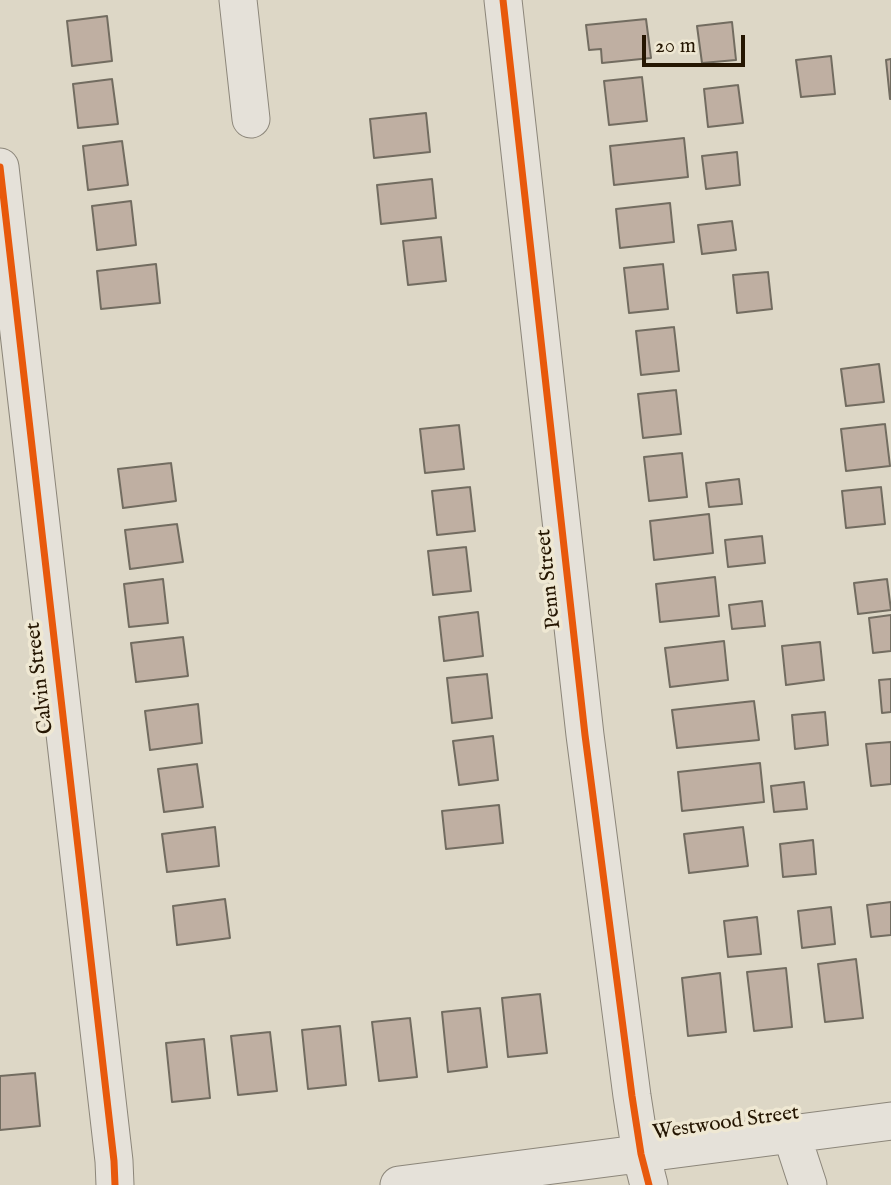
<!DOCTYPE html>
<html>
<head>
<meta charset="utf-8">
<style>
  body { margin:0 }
  #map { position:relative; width:891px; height:1185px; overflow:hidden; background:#ddd7c6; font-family:"IM FELL English",serif }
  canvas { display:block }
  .scale { position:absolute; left:642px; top:35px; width:103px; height:32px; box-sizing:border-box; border:4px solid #251602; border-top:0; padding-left:9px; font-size:21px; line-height:24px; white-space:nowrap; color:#251602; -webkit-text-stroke:5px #efe8d3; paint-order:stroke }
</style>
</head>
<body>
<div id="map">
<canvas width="891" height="1185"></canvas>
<div class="scale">20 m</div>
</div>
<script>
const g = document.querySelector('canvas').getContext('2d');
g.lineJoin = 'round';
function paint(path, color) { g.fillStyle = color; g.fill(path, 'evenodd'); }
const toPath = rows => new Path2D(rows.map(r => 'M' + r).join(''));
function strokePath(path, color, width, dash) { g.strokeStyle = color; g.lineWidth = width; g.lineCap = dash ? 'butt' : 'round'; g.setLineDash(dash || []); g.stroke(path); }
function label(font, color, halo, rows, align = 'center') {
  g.font = font + ' "IM FELL English",serif'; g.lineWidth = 7; g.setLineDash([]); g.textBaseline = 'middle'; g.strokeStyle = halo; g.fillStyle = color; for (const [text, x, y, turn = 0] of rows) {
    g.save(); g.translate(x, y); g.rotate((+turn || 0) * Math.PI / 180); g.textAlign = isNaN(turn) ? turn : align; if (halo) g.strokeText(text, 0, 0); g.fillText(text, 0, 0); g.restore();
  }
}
const building = toPath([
  [107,16,112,61,72,66,67,21,107,16],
  [646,19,651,58,602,63,601,49,589,50,586,25,646,19],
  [732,22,736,60,702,63,697,26,732,22],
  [831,56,835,94,801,97,796,60,831,56],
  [891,59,891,99,890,99,886,60,891,59],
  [642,77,647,121,609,125,604,81,642,77],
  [112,79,118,124,78,128,73,84,112,79],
  [738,85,743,123,708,127,704,89,738,85],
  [426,113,430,152,374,158,370,119,426,113],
  [684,138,688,177,614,185,610,146,684,138],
  [122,141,128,185,88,190,83,146,122,141],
  [737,152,740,185,706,189,702,156,737,152],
  [432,179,436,218,381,224,377,185,432,179],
  [131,201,136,245,97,250,92,206,131,201],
  [670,203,674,242,620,248,616,209,670,203],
  [732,221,736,250,702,254,698,225,732,221],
  [441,237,446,281,408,285,403,241,441,237],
  [156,264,160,303,101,309,97,271,156,264],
  [663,264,668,309,629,313,624,268,663,264],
  [768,272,772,309,737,313,733,275,768,272],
  [674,327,679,371,641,375,636,331,674,327],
  [879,364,884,402,846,406,841,369,879,364],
  [676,390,681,434,643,438,638,394,676,390],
  [885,424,890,466,846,471,841,429,885,424],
  [459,425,464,469,425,473,420,429,459,425],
  [682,453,687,497,649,501,644,457,682,453],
  [171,463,176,501,123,508,118,469,171,463],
  [739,479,742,504,709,507,706,483,739,479],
  [470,487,475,531,437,535,432,491,470,487],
  [881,487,885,524,846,528,842,491,881,487],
  [709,514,713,553,654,560,650,521,709,514],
  [177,524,183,562,130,569,125,530,177,524],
  [762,536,765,563,728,567,725,540,762,536],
  [466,547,471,591,433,595,428,551,466,547],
  [715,577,719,616,660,622,656,584,715,577],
  [163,579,168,623,129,627,124,584,163,579],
  [887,579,891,610,858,614,854,583,887,579],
  [762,601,765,626,732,629,729,605,762,601],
  [478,612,483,656,444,661,439,617,478,612],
  [891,615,891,651,873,653,869,618,891,615],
  [183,637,188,676,136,682,131,643,183,637],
  [724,641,728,680,670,687,665,648,724,641],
  [820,642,824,680,786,685,782,646,820,642],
  [487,674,492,718,452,723,447,678,487,674],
  [891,679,891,712,882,713,879,680,891,679],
  [754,701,759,740,677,748,672,710,754,701],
  [198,704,202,743,150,750,145,711,198,704],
  [825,712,828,745,795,749,792,715,825,712],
  [493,736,498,780,459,785,453,741,493,736],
  [891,742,891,784,871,786,866,744,891,742],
  [760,763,764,802,682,811,678,772,760,763],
  [197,764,203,807,164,812,158,769,197,764],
  [804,782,807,809,774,812,771,786,804,782],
  [499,805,503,843,446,849,442,811,499,805],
  [215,827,219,866,167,872,162,834,215,827],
  [743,827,748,866,689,873,684,834,743,827],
  [813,840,816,874,783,877,780,844,813,840],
  [225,899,230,938,177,945,173,906,225,899],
  [891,902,891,935,871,937,867,905,891,902],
  [831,907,835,944,802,948,798,911,831,907],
  [757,917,761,954,728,957,724,921,757,917],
  [856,959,863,1018,825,1022,818,964,856,959],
  [786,968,792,1027,754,1031,747,972,786,968],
  [720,973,726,1032,688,1036,682,978,720,973],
  [540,994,547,1053,508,1057,502,998,540,994],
  [480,1008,487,1067,448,1072,442,1012,480,1008],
  [410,1018,417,1077,379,1081,372,1022,410,1018],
  [340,1026,346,1085,308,1089,302,1030,340,1026],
  [270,1032,277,1091,238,1095,231,1036,270,1032],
  [204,1039,210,1098,172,1102,166,1043,204,1039],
  [35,1073,40,1126,0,1130,0,1076,35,1073]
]);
paint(building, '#bfafa2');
strokePath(building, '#726c60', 2);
const minor = toPath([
  [238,0,251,119],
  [503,0,585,735,632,1096,641,1154,649,1185],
  [0,167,114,1161,115,1185],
  [791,1133,808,1185],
  [399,1185,891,1121]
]);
strokePath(minor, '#8c867a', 39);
strokePath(minor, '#e5e1d9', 37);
strokePath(toPath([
  [503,0,585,735,632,1096,641,1154,649,1185],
  [0,167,114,1161,115,1185]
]), '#e8590c', 7);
label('21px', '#251602', '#efe8d3', [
  ["Penn Street",550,579,-96],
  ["Calvin Street",41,678,-97],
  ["Westwood Street",726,1124,-8]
]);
</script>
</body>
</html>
